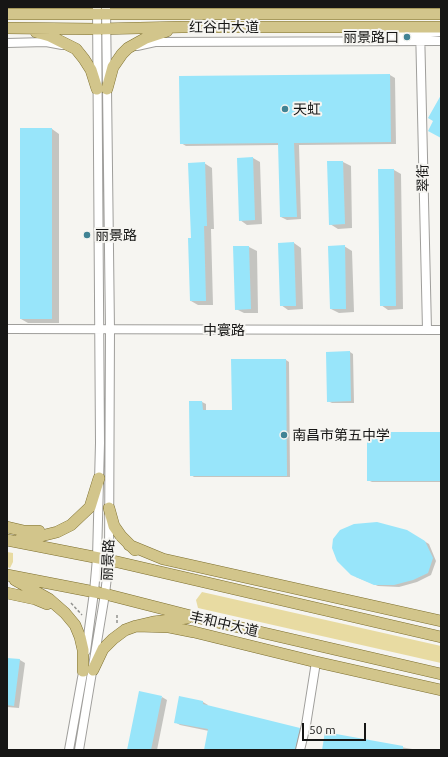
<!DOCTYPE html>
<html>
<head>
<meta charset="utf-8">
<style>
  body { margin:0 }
  #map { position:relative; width:448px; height:757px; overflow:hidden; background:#f6f5f1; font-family:Ubuntu,sans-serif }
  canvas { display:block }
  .frame { position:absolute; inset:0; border:8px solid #161615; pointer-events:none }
  .scale { position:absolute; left:302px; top:723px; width:64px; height:18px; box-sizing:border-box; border:2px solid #161615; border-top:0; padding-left:5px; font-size:12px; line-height:14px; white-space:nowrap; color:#161615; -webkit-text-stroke:3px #f6f5f1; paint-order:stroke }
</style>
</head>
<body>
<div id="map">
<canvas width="448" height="757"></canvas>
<div class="frame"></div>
<div class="scale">50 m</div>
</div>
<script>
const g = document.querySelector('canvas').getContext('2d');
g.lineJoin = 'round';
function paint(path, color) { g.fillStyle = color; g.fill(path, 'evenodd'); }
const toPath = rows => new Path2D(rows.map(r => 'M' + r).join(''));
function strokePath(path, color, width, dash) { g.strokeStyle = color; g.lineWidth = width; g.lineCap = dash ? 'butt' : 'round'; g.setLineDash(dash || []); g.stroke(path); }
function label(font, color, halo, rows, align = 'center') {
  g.font = font + ' Ubuntu,"Noto Sans SC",sans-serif'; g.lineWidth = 4; g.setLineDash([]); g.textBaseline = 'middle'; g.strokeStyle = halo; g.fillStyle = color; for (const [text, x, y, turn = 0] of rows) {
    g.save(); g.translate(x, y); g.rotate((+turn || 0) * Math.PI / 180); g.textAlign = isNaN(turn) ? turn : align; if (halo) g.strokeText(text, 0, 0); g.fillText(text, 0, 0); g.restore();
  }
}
paint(toPath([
  [7,552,13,553,13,562,10,568,7,567],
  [202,592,441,646,441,663,198,608,196,600]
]), '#e8dba2');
paint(toPath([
  [390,75,395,78,396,144,299,145,301,219,287,220,281,217,279,145,186,146,181,143],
  [52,129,59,134,59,323,28,323,21,319],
  [253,158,260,162,262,224,247,225,240,220],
  [328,162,343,162,351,166,352,228,338,229,330,224],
  [204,163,212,168,214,229,211,229,213,305,198,305,191,301],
  [379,170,394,170,401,174,403,309,388,310,381,305],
  [294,243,301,248,303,309,288,310,281,305],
  [344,246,352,251,354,312,339,313,331,309],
  [234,247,249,247,257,251,258,313,244,313,236,309],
  [350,352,353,354,354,403,332,403,328,401],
  [286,360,289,362,290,477,194,477,191,475,190,402,202,402,206,404,206,411,233,411],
  [441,433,441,482,372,482,368,480],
  [407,531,429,544,436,561,431,575,417,582,399,587,378,586,356,577],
  [7,659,20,660,25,663,19,708,7,707],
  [162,697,167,700,157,750,128,750],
  [203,702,208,705,207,706,299,729,304,731,300,750,205,750,209,731,180,725,175,722],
  [325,734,418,750,323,750]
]), '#0003');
paint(toPath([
  [390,74,391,142,294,143,297,217,280,217,278,143,180,144,179,76],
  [441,95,441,138,428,131,433,121,428,118],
  [20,128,52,128,52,319,20,319],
  [253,157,255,220,239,221,237,158],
  [327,161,343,161,345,224,329,225],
  [205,162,207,226,204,226,206,301,190,301,188,238,191,238,188,163],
  [378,169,394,169,396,306,380,306],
  [294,242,296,306,280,306,278,243],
  [345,245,346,309,330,309,328,246],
  [233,246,249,246,251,309,235,310],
  [350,351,351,401,327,402,326,352],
  [231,359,286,359,287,476,190,476,189,401,202,401,203,410,232,410],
  [367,432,441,432,441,481,367,481],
  [377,522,407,530,425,541,433,558,428,573,413,580,394,585,374,585,351,575,337,561,332,548,333,539,340,530,354,524],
  [7,658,20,659,14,706,7,705],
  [139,691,162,696,151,750,127,750],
  [179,696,203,701,203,704,300,728,295,750,204,750,208,729,174,723],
  [325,732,403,746,403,750,322,750]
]), '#98e5fa');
const minor = toPath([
  [347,27,359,35,420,34,441,32],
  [420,27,427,330],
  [7,43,46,42,62,45],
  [137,46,155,42,441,41],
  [7,329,441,330],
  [86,651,94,592,97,558,100,443,97,7],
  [69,750,84,667],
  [79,750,105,594,109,560,110,330,106,7],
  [300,750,306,725,316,662]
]);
const major = toPath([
  [7,14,441,14],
  [7,28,97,29,182,27,441,27],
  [36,32,50,36,76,49,84,59,91,70,97,89],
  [107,89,113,67,122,54,128,48,146,38,167,31],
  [109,508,114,526,121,536,135,550],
  [7,527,24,531,39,531],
  [7,540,109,560,441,637],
  [19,540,37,537,57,532,71,525,90,507,99,478],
  [129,545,163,559,441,621],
  [7,575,105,594,195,617,441,674],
  [15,580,49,599,65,613,75,625,80,637,83,650,83,671],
  [7,593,35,599,47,604],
  [136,626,169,627,194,632,312,661,441,690],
  [93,670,103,649,113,639,125,630,136,626,153,622,187,618]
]);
strokePath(minor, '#9f9e9b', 10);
strokePath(major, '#7d6f2f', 12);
strokePath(toPath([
  [71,603,82,615],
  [117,615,117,625]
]), '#92928f', 1.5, [3, 2]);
strokePath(minor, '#fff', 8);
strokePath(major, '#d2c58b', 11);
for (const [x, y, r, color] of [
  [407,37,4,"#418394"],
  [285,109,4,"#418394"],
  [87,235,4,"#418394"],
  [284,435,4,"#418394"]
]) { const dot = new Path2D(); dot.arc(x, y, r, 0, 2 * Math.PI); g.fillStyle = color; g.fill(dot); strokePath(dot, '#f6f5f1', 1.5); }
label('14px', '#161615', '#f6f5f1', [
  ["红谷中大道",224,27],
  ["翠街",423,178,-91],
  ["中寰路",224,330],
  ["丽景路",108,560,-87],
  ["丰和中大道",224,624,13]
]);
label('14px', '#161615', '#f6f5f1', [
  ["丽景路口",399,37,"right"],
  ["天虹",293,109],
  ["丽景路",95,235],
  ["南昌市第五中学",292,435]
], 'left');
</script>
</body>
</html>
